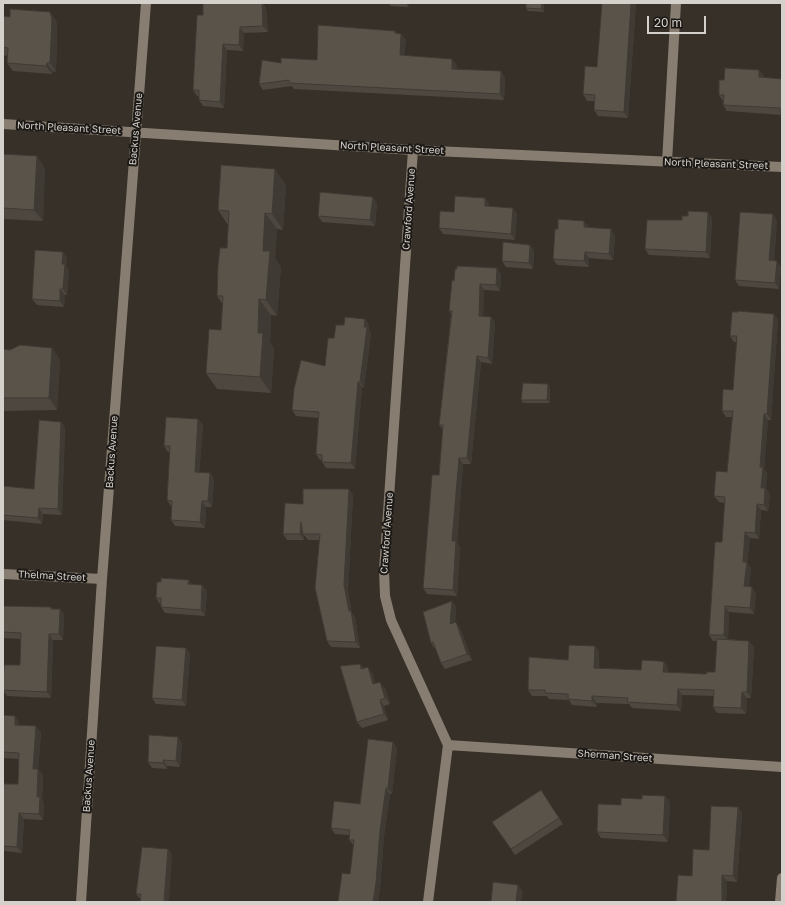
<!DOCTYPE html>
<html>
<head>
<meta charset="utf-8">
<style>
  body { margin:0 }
  #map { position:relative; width:785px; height:905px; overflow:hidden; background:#363028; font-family:"Golos Text",sans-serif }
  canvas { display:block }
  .frame { position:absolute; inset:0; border:4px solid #d4d0cb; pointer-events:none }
  .scale { position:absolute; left:647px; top:16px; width:59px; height:18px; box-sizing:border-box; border:2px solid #d4d0cb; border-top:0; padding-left:5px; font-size:12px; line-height:14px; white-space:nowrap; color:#d4d0cb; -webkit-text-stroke:3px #1b1815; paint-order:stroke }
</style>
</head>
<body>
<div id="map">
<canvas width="785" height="905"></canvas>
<div class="frame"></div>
<div class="scale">20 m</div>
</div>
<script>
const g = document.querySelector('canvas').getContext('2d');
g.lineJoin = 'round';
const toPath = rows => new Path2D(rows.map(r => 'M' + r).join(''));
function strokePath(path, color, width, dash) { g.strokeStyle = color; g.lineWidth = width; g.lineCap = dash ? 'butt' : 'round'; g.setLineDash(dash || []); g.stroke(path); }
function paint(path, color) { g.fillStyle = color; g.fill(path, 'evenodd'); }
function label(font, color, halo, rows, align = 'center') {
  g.font = font + ' "Golos Text",sans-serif'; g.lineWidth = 4; g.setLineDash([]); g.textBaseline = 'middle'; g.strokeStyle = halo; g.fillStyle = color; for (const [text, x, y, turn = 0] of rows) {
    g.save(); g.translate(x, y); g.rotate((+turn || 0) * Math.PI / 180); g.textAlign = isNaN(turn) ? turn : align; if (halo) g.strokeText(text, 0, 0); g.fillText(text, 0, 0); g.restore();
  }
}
strokePath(toPath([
  [3,124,413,150,782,167],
  [413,150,384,570,385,596,391,620,448,745,428,902],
  [667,162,676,3],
  [3,574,102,579],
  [448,745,782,767],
  [81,902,102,579,146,3],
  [780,902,782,878]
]), '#877d70', 10);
paint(toPath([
  [203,3,263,3,266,8,268,32,244,33,243,51,227,50,224,108,203,106,199,100,199,96,197,96,193,90,203,15],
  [388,3,409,3,408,7,391,6],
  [526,3,544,3,544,12,528,11,526,8],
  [602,3,636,3,628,118,598,116,594,110,594,101,587,101,583,94,597,67],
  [3,16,56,20,57,27,56,72,53,71,52,74,13,71,7,63,7,56,3,55],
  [395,31,397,33,401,34,406,40,404,55,457,65,456,69,505,77,504,100,294,89,292,86,263,90,259,84,281,63,317,60],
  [759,70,764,76,764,78,782,79,782,115,727,111,723,105,723,101,719,95,724,80],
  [3,154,45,168,43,221,3,219],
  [286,185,283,230,277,229,275,258,281,267,277,316,271,315,270,342,274,349,271,393,217,389,206,373,221,330,223,305,217,296,227,248,228,225,218,210],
  [485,198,489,204,489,206,513,208,517,214,515,240,443,234,439,228,454,212],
  [377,203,375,226,322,222,318,216],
  [708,212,712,219,710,258,649,255,645,249,682,220],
  [777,220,774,261,781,267,779,289,739,286,735,280],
  [584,221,588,227,615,235,613,260,589,258,589,267,557,265,553,259,558,229],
  [530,245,534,251,533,269,506,267,502,261],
  [67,258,66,266,69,270,67,295,65,295,64,307,37,305,32,299],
  [501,274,500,291,484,290,483,316,491,317,495,323,492,364,481,362,471,464,463,464,457,543,460,547,457,596,427,594,423,588,439,475,443,430,439,425,451,314,449,311,454,281],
  [365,319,369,325,369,330,371,333,364,388,362,387,355,469,326,468,322,462,322,460,320,460,316,454,318,418,296,416,292,410,325,366,334,338,344,325],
  [778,320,771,420,768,420,764,469,767,473,766,489,770,494,768,511,761,510,759,539,750,538,747,563,751,568,749,586,756,593,754,614,729,612,728,639,749,641,754,647,751,698,747,698,746,714,717,713,713,707,714,696,682,695,681,711,632,708,629,704,597,703,597,707,572,705,569,700,549,699,547,696,532,696,528,690,568,660,595,646,599,652,599,668,641,670,664,662,668,668,668,672,706,674,715,672,717,641,713,641,709,635,722,542,725,503,719,502,714,496,727,472,732,417,726,417,722,411,733,390,737,342,734,342,730,336],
  [52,348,60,360,57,410,4,411,3,409,3,349,10,350],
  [550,387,550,403,523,403,521,400],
  [198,419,203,425,199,472,210,473,214,479,212,507,206,507,205,528,175,526,171,520,172,506,171,506,167,500,170,452,168,452,164,446],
  [61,422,65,428,62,515,43,514,42,524,3,520,3,486,34,489],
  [349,489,353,495,348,591,352,614,355,617,360,648,331,647,327,641,319,540,308,540,304,535,304,540,287,540,283,534,303,504],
  [192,585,202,585,207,591,205,616,165,613,161,607,161,604,160,604,156,598],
  [452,601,456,607,455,622,460,628,472,660,445,669,441,663,436,648,435,649,431,643],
  [3,606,51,607,53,609,60,609,64,615,63,640,53,640,51,698,7,696,3,690,20,665,21,639,3,638],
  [186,648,190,654,186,706,156,704,152,698],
  [360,664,363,668,372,673,375,683,385,688,390,704,384,706,388,720,362,728,357,722],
  [3,715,19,722,19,725,41,732,38,769,43,775,42,800,44,803,43,820,24,819,22,853,5,851,3,849,3,792,18,784,19,759,3,758],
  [178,737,182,744,180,767,167,766,167,769,152,768,148,762],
  [397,748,392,794,390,794,384,836,380,889,378,902,338,902,350,874,354,846,349,840,350,835,335,834,331,828,360,804],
  [541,790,563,824,515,855,492,822],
  [665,796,670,803,668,842,601,838,597,832,621,805,642,799],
  [738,807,742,813,737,882,727,881,726,902,676,902,692,876],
  [168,849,172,855,141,900,136,894]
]), '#4d4740');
paint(toPath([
  [262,3,266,8,268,32,263,26],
  [406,3,409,3,408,7],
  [542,3,544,3,544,12,541,9],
  [631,3,636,3,628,118,624,112],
  [50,12,56,20,57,27,56,72,50,63],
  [240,27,244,33,243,51,239,45],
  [401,34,406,40,404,61,400,55],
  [223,44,227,50,224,108,220,102],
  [452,59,457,65,456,75,452,69],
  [47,63,53,71,52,74,46,66],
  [759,70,764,76,763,83,759,77],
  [501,71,505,77,504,100,500,94],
  [37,156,45,168,43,221,34,210],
  [275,169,286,185,283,230,272,214],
  [373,197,377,203,375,226,370,220],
  [485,198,489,204,489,212,485,206],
  [513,208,517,214,515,240,511,234],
  [708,212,712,219,710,258,706,252],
  [265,213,277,229,275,258,281,267,277,316,266,300,263,251],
  [773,214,777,220,774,266,769,260],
  [584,221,589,227,584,227],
  [611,229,615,235,613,260,609,254],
  [530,245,534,251,533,269,529,263],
  [63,252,67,258,66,266,69,270,67,295,63,289,62,264],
  [585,252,589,258,589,267,584,261],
  [777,261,781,267,779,289,775,283],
  [497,268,501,274,500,291,496,285],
  [480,284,484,290,483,322,479,316],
  [60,289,65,295,64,307,60,301],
  [259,299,271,315,270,342,274,349,271,393,260,377,258,333],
  [774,314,778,320,771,420,767,414],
  [491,317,495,323,492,364,488,358],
  [365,319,369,325,369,330,371,333,364,388,360,382],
  [52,348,60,360,57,410,49,398],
  [477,356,481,362,471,464,467,458],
  [358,382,362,387,355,469,351,463],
  [548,384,550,387,550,403,547,400],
  [764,414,768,420,764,469,767,473,766,489,770,494,768,511,764,505,761,488,760,467],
  [198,419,203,425,199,478,195,472],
  [61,422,65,428,62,515,58,509],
  [459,458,463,464,457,543,460,547,457,596,453,590,452,541],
  [210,473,214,479,212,507,208,501],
  [349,489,353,495,348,591,352,614,355,617,360,648,356,642,344,585],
  [202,501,206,507,205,528,200,522],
  [757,504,761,510,759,539,755,533],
  [39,508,43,514,42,524,38,518],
  [301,522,303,534,304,535,304,540,300,534],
  [745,532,750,538,747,563,751,568,749,592,744,586,743,562],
  [189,580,193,586,188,584],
  [202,585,207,591,205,616,201,610],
  [752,587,756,593,754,614,750,608],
  [452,601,456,607,455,630,450,624],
  [725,606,729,612,728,641,724,635],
  [60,609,64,615,63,640,59,634],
  [456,622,460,628,472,660,467,654],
  [49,634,53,640,51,698,47,692],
  [749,641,754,647,751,698,747,692],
  [595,646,599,652,598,674,594,668],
  [186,648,190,654,186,706,182,700],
  [664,662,668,668,667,678,663,672],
  [368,667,372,673,377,690,373,684],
  [380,682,385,688,390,704,385,698],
  [678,689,682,695,681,711,677,705],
  [742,692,747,698,746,714,741,708],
  [592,696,597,703,597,707,592,701],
  [380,700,384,706,388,720,384,714],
  [15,716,19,722,19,731,15,725],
  [36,726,41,732,38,775,33,769],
  [178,737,182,744,180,767,176,761],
  [393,742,397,748,392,794,388,788],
  [163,760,167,766,167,769,163,763],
  [38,769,43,775,42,800,44,803,43,820,39,814,37,797],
  [386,788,390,794,384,836,380,889,378,902,373,902,380,830],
  [665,796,670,803,668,842,663,835],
  [738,807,742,813,737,882,733,876],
  [19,813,24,819,22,853,17,847],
  [168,849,172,855,169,902,164,902],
  [722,875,727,881,726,902,722,902],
  [518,885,523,891,521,902,516,902]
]), '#3f3a34');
const building = toPath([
  [203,3,262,3,263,26,240,27,239,45,223,44,220,102,199,100,199,90,193,90,197,15,203,15,203,3],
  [526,3,542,3,541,9,526,8,526,3],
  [602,3,631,3,624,112,594,110,595,95,583,94,585,66,597,67,602,3],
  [10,9,50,12,52,19,50,63,47,63,46,66,7,63,8,48,3,47,3,16,10,17,10,9],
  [318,25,395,31,395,33,401,34,400,55,452,59,452,69,501,71,500,94,289,83,289,80,259,84,262,60,281,63,281,58,317,60,318,25],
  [725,68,759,70,759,77,782,79,782,112,780,112,780,108,723,105,724,95,719,95,719,80,724,80,725,68],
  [3,154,37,156,34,210,3,208,3,154],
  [221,165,275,169,272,214,265,213,263,251,270,251,266,300,259,299,258,333,263,333,260,377,206,373,209,329,221,330,223,296,217,296,218,265,220,248,227,248,229,211,218,210,221,165],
  [320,192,373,197,370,220,318,216,320,192],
  [455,196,485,198,485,206,513,208,511,234,439,228,440,211,454,212,455,196],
  [688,211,708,212,706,252,645,249,647,220,682,220,682,216,688,216,688,211],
  [740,212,773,214,769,260,777,261,775,283,735,280,740,212],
  [558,219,584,221,584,227,611,229,609,254,585,252,584,261,553,259,555,229,558,229,558,219],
  [503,242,530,245,529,263,502,261,503,242],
  [35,250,63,252,62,264,65,264,63,289,60,289,60,301,32,299,35,250],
  [457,266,497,268,496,285,480,284,479,316,491,317,488,358,477,356,467,458,459,458,452,541,456,541,453,590,423,588,432,475,439,475,443,425,439,425,452,311,449,311,452,280,454,281,455,269,457,269,457,266],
  [738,311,774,314,767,414,764,414,760,467,763,467,761,488,765,488,764,505,757,504,755,533,745,532,743,562,747,562,744,586,752,587,750,608,725,606,724,635,709,635,715,542,722,542,725,497,714,496,716,471,727,472,733,411,722,411,723,389,733,390,737,336,730,336,732,312,738,312,738,311],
  [345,317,365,319,364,327,367,327,360,382,358,382,351,463,322,462,322,455,316,454,319,412,292,410,294,389,301,360,325,366,328,338,334,338,336,325,344,325,345,317],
  [20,345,52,348,49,398,3,398,3,349,10,350,20,345],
  [523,383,548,384,547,400,521,400,523,383],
  [166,417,198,419,195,472,210,473,208,501,202,501,200,522,171,520,172,501,167,500,170,446,164,446,166,417],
  [39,420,61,422,58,509,39,508,38,518,3,515,3,486,34,489,39,420],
  [303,489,349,489,344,585,349,611,351,611,356,642,327,641,315,588,320,534,303,534,301,522,300,534,283,534,285,503,303,504,303,489],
  [161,578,189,580,188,584,202,585,201,610,161,607,161,598,156,598,157,582,161,582,161,578],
  [452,601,450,624,456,622,467,654,441,663,433,642,431,643,423,612,452,601],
  [3,606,51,607,51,609,60,609,59,634,49,634,47,692,3,690,4,665,20,665,21,633,3,632,3,606],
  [717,639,749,641,747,692,742,692,741,708,713,707,714,690,678,689,677,705,627,702,628,698,592,696,592,701,568,699,568,694,545,693,545,690,528,690,529,657,568,660,569,645,595,646,594,668,641,670,642,660,659,661,664,662,663,672,706,674,707,672,715,672,717,639],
  [156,646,186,648,182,700,152,698,156,646],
  [360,664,361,669,368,667,373,684,380,682,385,698,380,700,384,714,357,722,340,666,360,664],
  [3,715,15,716,15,725,36,726,33,769,38,769,37,797,40,797,39,814,19,813,17,847,3,846,3,784,18,784,19,753,3,752,3,715],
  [149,735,178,737,176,761,163,760,163,763,148,762,149,735],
  [368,739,393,742,388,788,386,788,380,830,376,883,373,902,338,902,342,873,350,874,354,840,349,840,350,830,331,828,334,801,360,804,368,739],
  [541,790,559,818,511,849,492,822,541,790],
  [642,795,665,796,663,835,597,832,598,804,621,805,621,798,642,799,642,795],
  [711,806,738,807,733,876,722,875,722,902,676,902,678,875,692,876,693,849,709,850,711,806],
  [142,847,168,849,164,902,140,902,141,894,136,894,142,847],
  [493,882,518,885,516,902,491,902,493,882]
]);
paint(building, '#5a534a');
strokePath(building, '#3f3a34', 1);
label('10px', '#d4d0cb', '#1b1815', [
  ["North Pleasant Street",69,128,3],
  ["Backus Avenue",136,129,-85],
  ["North Pleasant Street",392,148,3],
  ["North Pleasant Street",716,164,2],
  ["Crawford Avenue",409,209,-86],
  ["Backus Avenue",112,452,-86],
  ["Crawford Avenue",387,533,-86],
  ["Thelma Street",52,576,3],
  ["Sherman Street",615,756,4],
  ["Backus Avenue",89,776,-86]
]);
</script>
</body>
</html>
